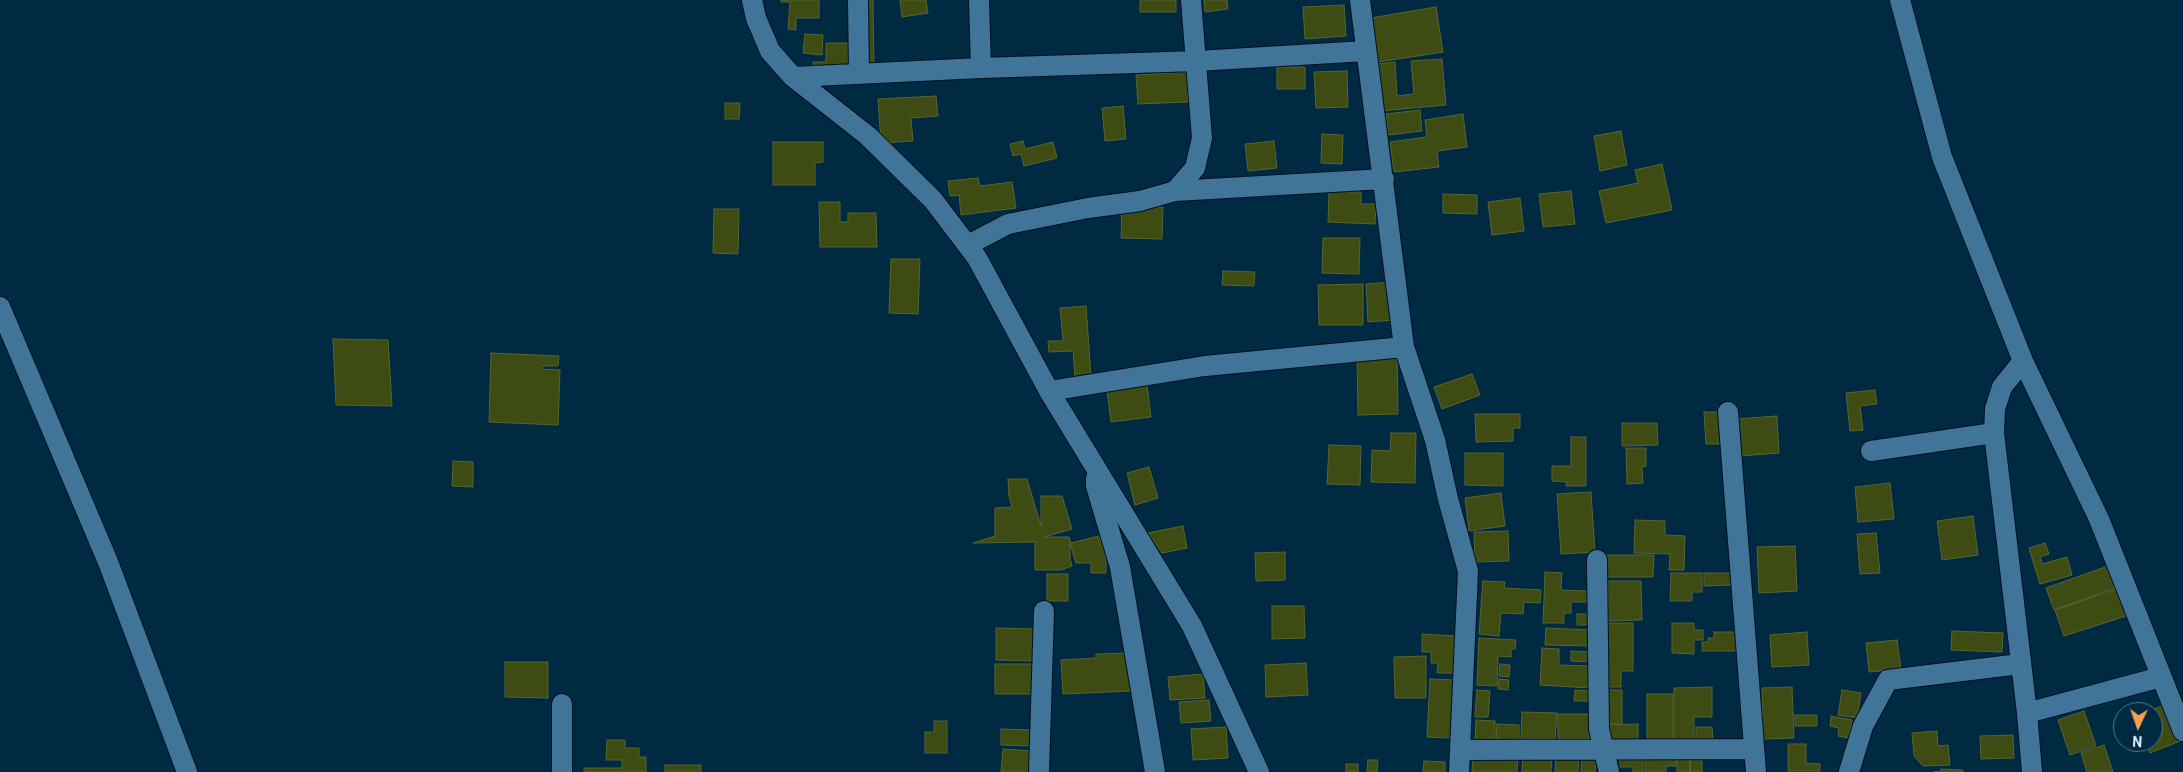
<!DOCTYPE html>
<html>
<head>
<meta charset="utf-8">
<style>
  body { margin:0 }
  #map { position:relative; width:2183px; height:772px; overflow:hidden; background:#002942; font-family:Roboto,sans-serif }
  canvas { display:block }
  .north { position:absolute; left:2113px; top:702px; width:50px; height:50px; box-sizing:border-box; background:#002942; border:1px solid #56788d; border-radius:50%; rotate:183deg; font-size:14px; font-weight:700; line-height:20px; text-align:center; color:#d8eefe }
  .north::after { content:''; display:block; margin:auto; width:18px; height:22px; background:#f9a04c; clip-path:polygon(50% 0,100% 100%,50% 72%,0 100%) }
</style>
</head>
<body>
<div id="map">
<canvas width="2183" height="772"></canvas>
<div class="north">N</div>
</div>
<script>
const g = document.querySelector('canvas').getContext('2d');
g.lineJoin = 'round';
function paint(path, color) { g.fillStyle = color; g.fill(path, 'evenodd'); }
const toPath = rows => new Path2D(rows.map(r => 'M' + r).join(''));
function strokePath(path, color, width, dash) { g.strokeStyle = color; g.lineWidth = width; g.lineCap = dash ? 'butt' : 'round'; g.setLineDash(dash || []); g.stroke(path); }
const building = toPath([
  [781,0,819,0,819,18,796,18,796,30,788,29,790,2,781,2,781,0],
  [856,0,873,0,874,72,813,73,813,62,826,62,826,43,849,43,856,0],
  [900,0,926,0,928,13,902,17,900,0],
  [1140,0,1176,0,1176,12,1140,12,1140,0],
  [1204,0,1227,0,1228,9,1205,12,1204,0],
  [1344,5,1346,36,1305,39,1303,7,1344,5],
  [1436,7,1443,52,1378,62,1371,18,1436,7],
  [805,34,823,35,822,55,803,53,805,34],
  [1442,59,1446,105,1381,111,1377,64,1395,62,1397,96,1414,94,1411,61,1442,59],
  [1277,67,1305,67,1305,89,1277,89,1277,67],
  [1347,71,1348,107,1316,108,1314,72,1347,71],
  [1187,72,1188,102,1138,104,1136,75,1187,72],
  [936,96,938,116,911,118,913,141,881,143,878,99,936,96],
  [725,103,740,103,739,119,725,119,725,103],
  [1123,106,1126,139,1105,141,1102,108,1123,106],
  [1420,110,1422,131,1388,135,1386,114,1420,110],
  [1463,114,1467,147,1437,151,1439,167,1394,172,1390,142,1427,137,1425,120,1463,114],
  [1621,131,1627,165,1600,171,1594,136,1621,131],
  [1322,134,1343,135,1342,164,1321,163,1322,134],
  [1023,141,1025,149,1053,142,1057,158,1024,166,1021,154,1013,156,1010,144,1023,141],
  [1274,141,1277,168,1248,171,1245,144,1274,141],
  [773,142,823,142,823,162,815,163,815,185,773,185,773,142],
  [1662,164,1672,210,1606,223,1599,191,1638,183,1635,170,1662,164],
  [978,178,980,186,1012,182,1016,208,961,215,959,195,950,196,948,181,978,178],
  [1329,191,1361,192,1361,204,1376,204,1375,224,1328,222,1329,191],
  [1571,191,1575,224,1543,227,1539,194,1571,191],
  [1443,194,1477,195,1477,214,1443,213,1443,194],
  [1520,198,1524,231,1492,235,1488,202,1520,198],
  [819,202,840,202,840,222,848,222,848,213,876,213,877,247,820,247,819,202],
  [1122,206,1163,207,1162,239,1121,238,1122,206],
  [714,209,739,209,738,254,713,253,714,209],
  [1323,238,1360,238,1359,274,1322,273,1323,238],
  [891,259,920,259,918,314,889,313,891,259],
  [1223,271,1255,272,1254,286,1222,285,1223,271],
  [1393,282,1394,320,1368,322,1366,284,1393,282],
  [1363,284,1363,325,1319,325,1318,285,1363,284],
  [1086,306,1091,376,1075,377,1073,351,1049,352,1048,341,1063,341,1060,308,1086,306],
  [333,339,388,340,392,406,336,405,333,339],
  [491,353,559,356,558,366,542,366,542,369,560,370,558,425,489,422,491,353],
  [1357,353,1397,353,1398,414,1358,415,1357,353],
  [1472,374,1480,395,1442,409,1434,387,1472,374],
  [1147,385,1151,417,1111,422,1107,391,1147,385],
  [1875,390,1877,404,1860,406,1863,430,1850,431,1846,393,1875,390],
  [1704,412,1720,412,1722,444,1706,444,1704,412],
  [1475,414,1520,414,1520,428,1513,428,1513,441,1476,442,1475,414],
  [1777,416,1779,453,1740,456,1737,419,1777,416],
  [1622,423,1657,423,1658,445,1622,446,1622,423],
  [1391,433,1416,433,1415,483,1371,482,1372,450,1390,451,1391,433],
  [1571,437,1586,437,1586,486,1566,486,1567,482,1552,481,1552,466,1571,466,1571,437],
  [1329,445,1361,446,1360,485,1327,484,1329,445],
  [1626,448,1646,448,1646,466,1642,467,1643,483,1627,484,1626,448],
  [1465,453,1503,453,1503,486,1465,485,1465,453],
  [453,461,473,462,473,487,452,486,453,461],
  [1149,467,1158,498,1135,505,1127,473,1149,467],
  [1008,479,1027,479,1041,526,1041,496,1062,496,1072,529,1044,537,1069,537,1071,543,1099,536,1106,558,1106,573,1091,573,1091,563,1076,563,1070,543,1070,558,1072,566,1061,570,1035,570,1035,542,973,543,995,536,995,508,1012,507,1009,496,1008,479],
  [1890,483,1894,519,1858,522,1855,487,1890,483],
  [1591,492,1595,552,1561,554,1557,494,1591,492],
  [1501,493,1505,526,1469,531,1465,498,1501,493],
  [1973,516,1978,555,1942,560,1937,521,1973,516],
  [1635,520,1665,521,1665,535,1685,536,1684,570,1669,570,1670,554,1634,553,1635,520],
  [1183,526,1187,548,1162,553,1148,533,1183,526],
  [1508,531,1509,561,1475,562,1474,532,1508,531],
  [1876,533,1880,573,1860,574,1857,534,1876,533],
  [2045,543,2049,554,2040,557,2042,564,2067,557,2072,575,2040,584,2029,548,2045,543],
  [1795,546,1797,591,1759,593,1757,547,1795,546],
  [1285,552,1285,580,1256,581,1255,553,1285,552],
  [1607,555,1654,555,1653,577,1607,577,1607,555],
  [2108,566,2115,588,2054,610,2046,588,2108,566],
  [1545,572,1562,573,1561,590,1588,591,1587,602,1571,602,1571,613,1564,613,1564,623,1543,623,1545,572],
  [1671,573,1702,573,1702,592,1692,592,1692,601,1670,601,1671,573],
  [1704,573,1734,573,1734,585,1704,586,1704,573],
  [1047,574,1068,574,1068,601,1047,601,1047,574],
  [1483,581,1505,582,1504,588,1541,590,1540,603,1524,602,1523,614,1501,613,1499,636,1479,634,1483,581],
  [1608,581,1641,581,1642,620,1608,621,1608,581],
  [2117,589,2126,616,2064,636,2055,610,2117,589],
  [1272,606,1304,606,1305,638,1272,639,1272,606],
  [1577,614,1588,614,1588,625,1577,625,1577,614],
  [1606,623,1633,623,1633,671,1621,671,1621,687,1607,687,1606,623],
  [1672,623,1694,623,1694,630,1703,630,1703,640,1694,640,1694,654,1672,653,1672,623],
  [996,628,1036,629,1035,661,996,660,996,628],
  [1546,628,1590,630,1590,646,1545,645,1546,628],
  [1952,631,2003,633,2002,652,1951,650,1952,631],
  [1714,632,1740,632,1740,651,1702,651,1702,642,1708,642,1708,638,1714,638,1714,632],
  [1807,632,1809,665,1772,667,1770,635,1807,632],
  [1422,634,1455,636,1454,673,1437,673,1438,663,1431,663,1431,652,1422,652,1422,634],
  [1479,638,1516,640,1515,649,1511,649,1511,657,1498,656,1497,686,1477,685,1479,638],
  [1897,640,1901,669,1869,672,1866,643,1897,640],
  [1542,648,1559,649,1559,665,1591,666,1590,688,1540,685,1542,648],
  [1571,651,1589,652,1589,662,1571,661,1571,651],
  [1129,653,1131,691,1063,694,1061,660,1096,658,1096,654,1129,653],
  [1426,656,1426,698,1395,698,1394,657,1426,656],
  [505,662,548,662,548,698,505,697,505,662],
  [1306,663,1308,695,1266,697,1265,665,1306,663],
  [995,664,1035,664,1035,694,995,694,995,664],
  [1500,664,1510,665,1509,677,1499,676,1500,664],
  [1203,674,1205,698,1170,700,1168,677,1203,674],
  [1430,679,1454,680,1451,738,1427,737,1430,679],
  [1499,679,1509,680,1508,690,1498,689,1499,679],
  [1712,687,1712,717,1694,717,1694,742,1674,742,1674,688,1712,687],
  [1792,687,1794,738,1763,739,1762,688,1792,687],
  [1477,690,1490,691,1488,717,1475,717,1477,690],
  [1575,690,1590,691,1590,701,1574,701,1575,690],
  [1608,690,1622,690,1622,724,1608,724,1608,690],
  [1842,690,1861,693,1857,718,1838,715,1842,690],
  [1647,694,1673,694,1673,742,1647,742,1647,694],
  [1209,700,1211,721,1181,723,1179,702,1209,700],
  [2169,703,2183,740,2150,753,2146,742,2153,742,2153,712,2147,712,2169,703],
  [2084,711,2096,746,2070,755,2058,720,2084,711],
  [1522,712,1557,713,1555,739,1521,739,1522,712],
  [1558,714,1590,714,1589,739,1558,739,1558,714],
  [1795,715,1817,715,1817,726,1795,726,1795,715],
  [1831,716,1852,720,1849,738,1838,736,1839,728,1830,726,1831,716],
  [1476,720,1495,721,1495,742,1475,741,1476,720],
  [934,721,947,721,947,753,925,753,925,732,934,732,934,721],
  [1497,724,1519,725,1519,742,1496,741,1497,724],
  [1638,724,1638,742,1609,743,1609,725,1638,724],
  [1226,727,1228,758,1193,760,1191,729,1226,727],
  [1696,727,1712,727,1713,740,1696,741,1696,727],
  [1001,729,1032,730,1032,746,1001,745,1001,729],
  [1937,731,1938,746,1948,745,1950,765,1923,766,1914,756,1912,733,1937,731],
  [2013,735,2014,758,1981,759,1980,736,2013,735],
  [607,740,625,740,625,748,639,748,639,757,646,757,646,772,584,772,584,768,622,768,622,760,606,760,607,740],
  [1788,744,1806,744,1806,763,1820,764,1820,771,1788,771,1788,744],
  [2104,745,2113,772,2087,772,2081,753,2104,745],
  [1003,749,1032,751,1030,772,1001,772,1003,749],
  [1473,751,1518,754,1517,772,1472,772,1473,751],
  [1523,752,1552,754,1551,772,1522,772,1523,752],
  [1556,754,1579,756,1578,772,1555,772,1556,754],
  [1582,754,1597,755,1595,772,1581,772,1582,754],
  [1620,755,1643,755,1643,772,1633,772,1633,767,1620,767,1620,755],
  [1645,755,1676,756,1676,766,1666,766,1666,772,1645,772,1645,755],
  [1677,757,1690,758,1690,772,1677,772,1677,757],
  [1690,758,1702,758,1702,772,1690,772,1690,758],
  [1368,760,1378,760,1377,772,1367,772,1368,760],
  [1424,761,1445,762,1445,772,1423,772,1424,761],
  [1346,764,1358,764,1358,772,1346,772,1346,764],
  [665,765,701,765,701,772,665,772,665,765],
  [1941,769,1963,770,1963,772,1933,772,1942,771,1941,769]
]);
paint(building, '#3e4b13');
strokePath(building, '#57652f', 1);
const minor = toPath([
  [752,0,756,18,770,51,793,77,868,136,933,200,977,258,1049,391,1192,626,1259,772],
  [858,0,859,74],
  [979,0,981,68],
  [1360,0,1404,347,1435,440,1448,499,1468,571,1459,772],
  [1900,0,1942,157,2023,361,2099,519,2183,731],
  [793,77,981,68,1197,61,1366,51],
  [1175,191,1384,179],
  [968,245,1008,224,1088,208,1140,201,1175,191,1195,168,1202,138,1191,0],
  [0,307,108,562,187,772],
  [2023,361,2002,387,1995,409,1994,433,2027,713,2032,772],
  [1049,391,1205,366,1404,347],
  [1728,412,1756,772],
  [1871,451,1994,433],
  [1096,478,1096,486,1120,567,1155,772],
  [1597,560,1599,729,1609,772],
  [2027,713,2161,677],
  [1461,750,1754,749],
  [562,772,562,704],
  [1039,772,1044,611],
  [1849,772,1863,726,1888,680,2020,664]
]);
strokePath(minor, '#012', 22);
strokePath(minor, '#407498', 20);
</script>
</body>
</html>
